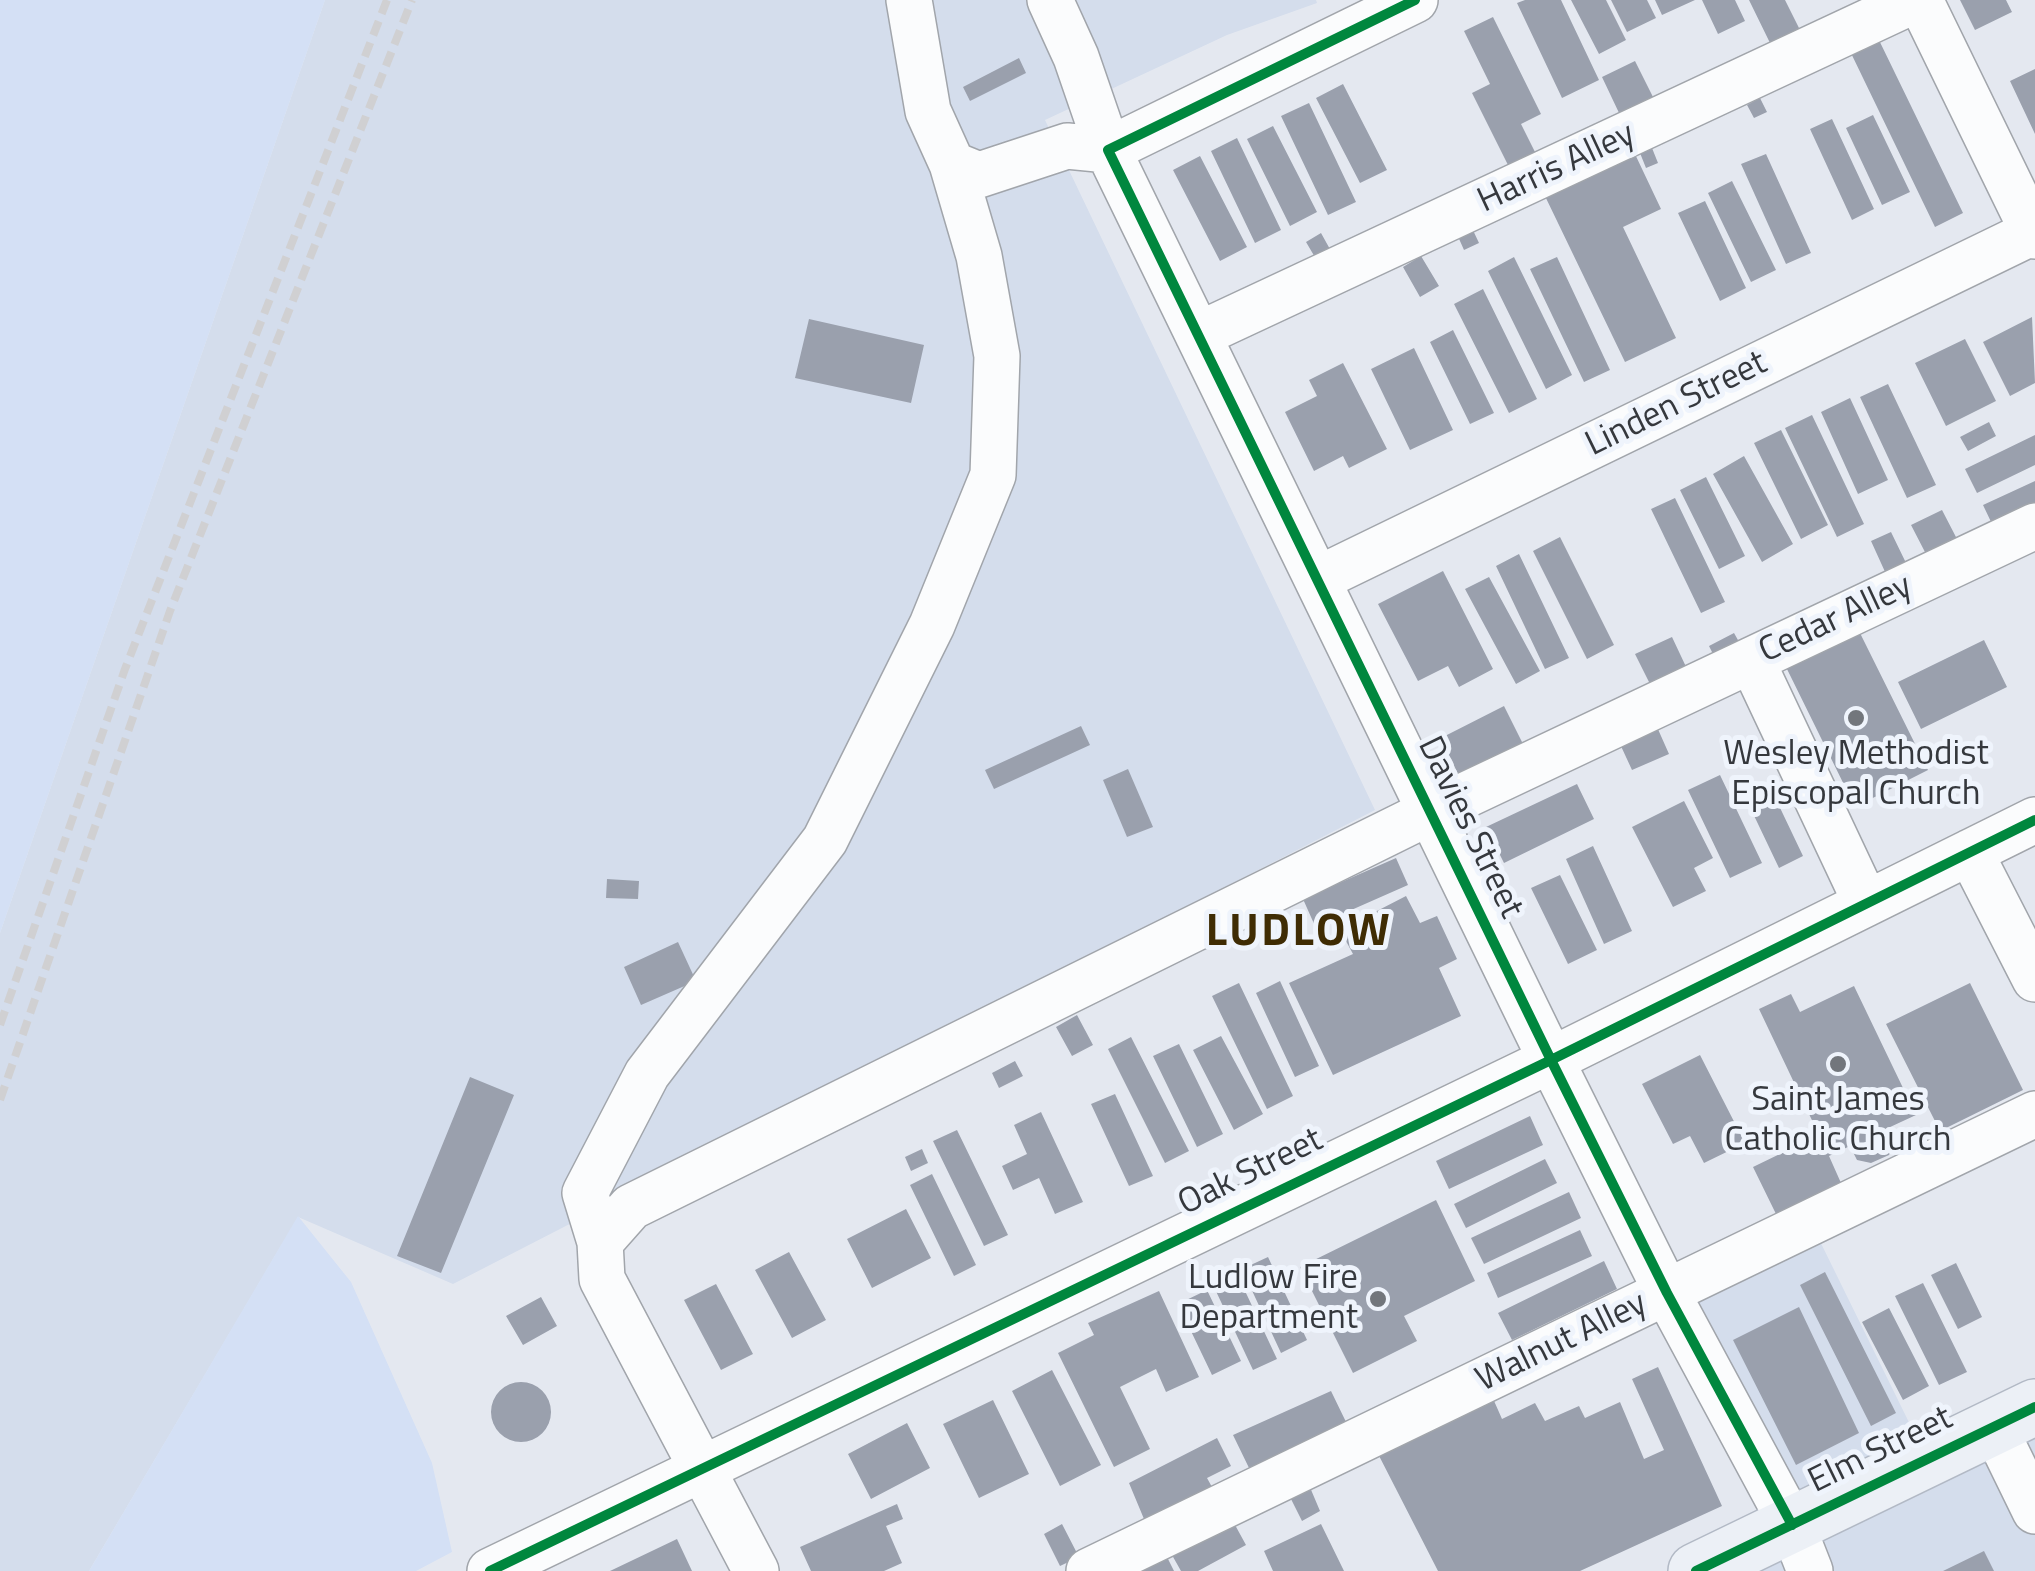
<!DOCTYPE html>
<html>
<head>
<meta charset="utf-8">
<style>
  body { margin:0 }
  canvas { display:block; background:#e4e8f0 }
</style>
</head>
<body>
<canvas width="2035" height="1571"></canvas>
<script>
const g = document.querySelector('canvas').getContext('2d');
g.lineJoin = 'round';
function paint(path, color) { g.fillStyle = color; g.fill(path, 'evenodd'); }
const toPath = rows => new Path2D(rows.map(r => 'M' + r).join(''));
function strokePath(path, color, width, dash) { g.strokeStyle = color; g.lineWidth = width; g.lineCap = dash ? 'butt' : 'round'; g.setLineDash(dash || []); g.stroke(path); }
function label(font, color, halo, rows, align = 'center') {
  g.font = font + ' "Titillium Web",sans-serif'; g.lineWidth = 10; g.setLineDash([]); g.textBaseline = 'middle'; g.strokeStyle = halo; g.fillStyle = color; for (const [text, x, y, turn = 0] of rows) {
    g.save(); g.translate(x, y); g.rotate((+turn || 0) * Math.PI / 180); g.textAlign = isNaN(turn) ? turn : align; if (halo) g.strokeText(text, 0, 0); g.fillText(text, 0, 0); g.restore();
  }
}
paint(toPath([
  [325,0,1316,0,1317,3,1227,35,1045,120,1375,810,453,1284,298,1217,89,1571,0,1571,0,933],
  [1811,1223,1927,1459,2035,1407,2035,1571,1696,1571,1791,1525,1667,1293]
]), '#d4ddec');
paint(toPath([
  [0,0,325,0,0,933],
  [298,1216,351,1282,432,1463,452,1552,416,1571,89,1571]
]), '#d4e0f5');
paint(toPath([
  [1525,0,1561,0,1599,80,1562,98,1517,3],
  [1571,0,1606,0,1626,40,1599,54],
  [1611,0,1647,0,1656,18,1627,32],
  [1655,0,1695,0,1662,15],
  [1702,0,1735,0,1745,21,1718,34],
  [1749,0,1785,0,1800,30,1771,45],
  [1960,0,2006,0,2012,12,1975,30],
  [1493,17,1541,114,1521,124,1539,160,1512,173,1472,93,1490,84,1464,31],
  [1877,36,1963,213,1935,227,1849,49],
  [1019,58,1026,73,970,101,963,87],
  [1635,61,1654,99,1620,115,1602,77],
  [2035,69,2035,134,2010,81],
  [1343,84,1387,170,1360,183,1316,98],
  [1760,98,1767,112,1754,118,1747,105],
  [1309,103,1356,202,1328,215,1281,116],
  [1873,115,1910,192,1882,205,1846,128],
  [1832,119,1874,209,1852,220,1810,129],
  [1273,126,1317,212,1290,226,1247,139],
  [1237,138,1281,230,1255,243,1211,151],
  [1652,148,1658,163,1646,168,1640,153],
  [1634,152,1661,209,1623,227,1676,338,1625,362,1544,194],
  [1766,154,1811,253,1786,264,1741,164],
  [1200,156,1247,247,1220,261,1173,170],
  [1732,181,1776,270,1751,282,1708,193],
  [1705,201,1746,288,1720,301,1678,213],
  [1471,226,1479,243,1464,250,1456,232],
  [1321,233,1331,251,1316,259,1306,242],
  [1421,256,1439,286,1420,297,1403,267],
  [1514,257,1572,375,1546,389,1488,271],
  [1557,257,1610,370,1584,382,1530,269],
  [1483,289,1537,399,1509,413,1454,304],
  [2032,317,2035,383,2010,396,1983,342],
  [809,319,924,345,911,403,795,378],
  [1453,330,1494,413,1470,424,1430,342],
  [1965,339,1996,401,1946,426,1915,363],
  [1414,348,1453,430,1410,450,1371,369],
  [1343,363,1387,449,1349,468,1343,456,1314,471,1285,412,1317,396,1309,380],
  [1888,384,1936,485,1907,498,1860,397],
  [1850,398,1888,480,1858,494,1821,412],
  [1812,415,1864,524,1837,537,1785,428],
  [1989,422,1996,436,1968,451,1960,437],
  [1781,430,1828,525,1801,539,1754,443],
  [2035,435,2035,465,1977,493,1965,469],
  [1744,456,1793,544,1762,562,1713,474],
  [1706,477,1745,556,1719,569,1680,490],
  [2035,481,2035,507,1993,526,1983,505],
  [1675,498,1725,602,1701,613,1651,509],
  [1942,510,1957,539,1926,554,1911,525],
  [1891,532,1907,565,1886,574,1871,541],
  [1560,537,1614,645,1587,659,1533,551],
  [1519,554,1569,658,1545,669,1496,566],
  [1443,571,1493,669,1459,687,1448,666,1418,681,1378,604],
  [1489,577,1540,671,1516,684,1465,589],
  [1858,629,1928,770,1855,807,1785,665],
  [1734,633,1743,649,1717,662,1709,646],
  [1672,637,1688,671,1652,688,1635,654],
  [1984,640,2007,687,1921,729,1898,682],
  [1504,706,1523,744,1459,776,1441,738],
  [1081,726,1090,745,994,789,985,770],
  [1657,727,1669,754,1632,770,1620,744],
  [1128,769,1153,827,1127,837,1103,780],
  [1720,775,1762,863,1730,878,1688,790],
  [1577,784,1594,819,1504,863,1486,827],
  [1772,791,1803,856,1779,868,1748,803],
  [1684,801,1713,858,1694,868,1706,891,1673,907,1632,827],
  [1593,846,1632,931,1604,944,1566,859],
  [1396,858,1408,885,1315,926,1303,899],
  [1560,875,1597,950,1568,964,1531,888],
  [607,879,639,881,638,899,606,898],
  [1406,896,1420,923,1437,916,1457,959,1439,968,1461,1016,1333,1075,1289,983,1353,954,1340,930],
  [678,942,696,981,641,1005,624,967],
  [1280,981,1319,1066,1295,1077,1256,993],
  [1239,983,1293,1096,1267,1109,1212,996],
  [1970,983,2023,1090,1940,1131,1886,1024],
  [1854,986,1916,1115,1888,1128,1895,1143,1889,1155,1871,1163,1857,1160,1850,1146,1829,1156,1841,1183,1776,1214,1753,1167,1819,1135,1759,1009,1791,994,1800,1012],
  [1077,1015,1093,1045,1072,1056,1056,1027],
  [1221,1036,1263,1114,1234,1130,1193,1050],
  [1131,1037,1189,1151,1165,1163,1108,1049],
  [1179,1044,1223,1134,1197,1147,1153,1056],
  [1700,1055,1745,1143,1704,1163,1690,1136,1673,1144,1642,1084],
  [1015,1061,1023,1076,999,1088,992,1073],
  [470,1077,514,1095,441,1273,397,1256],
  [1115,1094,1153,1176,1129,1186,1091,1104],
  [1041,1112,1083,1202,1055,1214,1039,1178,1013,1190,1002,1166,1027,1154,1014,1125],
  [1530,1116,1543,1145,1449,1189,1436,1161],
  [957,1130,1008,1235,984,1246,933,1141],
  [922,1149,928,1163,911,1171,905,1157],
  [1545,1159,1557,1183,1466,1228,1454,1204],
  [932,1174,976,1265,954,1276,910,1185],
  [1569,1192,1581,1218,1484,1264,1471,1238],
  [1436,1200,1475,1281,1404,1316,1417,1341,1353,1373,1300,1267],
  [906,1209,931,1258,872,1288,847,1239],
  [1580,1230,1592,1256,1498,1298,1487,1273],
  [789,1252,826,1320,792,1338,755,1270],
  [1268,1257,1307,1340,1281,1353,1242,1269],
  [1604,1261,1617,1289,1512,1340,1498,1313],
  [1956,1263,1982,1317,1958,1329,1931,1275],
  [1825,1272,1896,1413,1871,1426,1800,1285],
  [1238,1276,1277,1359,1253,1370,1214,1287],
  [1923,1283,1967,1372,1939,1385,1895,1296],
  [716,1284,753,1354,721,1370,684,1300],
  [1207,1290,1241,1361,1212,1375,1178,1304],
  [1159,1291,1199,1377,1166,1392,1156,1369,1120,1387,1150,1449,1114,1467,1058,1353,1094,1335,1088,1323],
  [541,1297,557,1326,523,1345,506,1316],
  [1799,1307,1859,1433,1796,1465,1733,1340],
  [1889,1308,1929,1386,1903,1400,1862,1322],
  [1658,1367,1722,1506,1580,1571,1438,1571,1374,1446,1491,1394,1502,1419,1535,1403,1545,1421,1579,1406,1585,1418,1620,1402,1644,1459,1664,1450,1632,1379],
  [1052,1370,1101,1465,1060,1486,1012,1391],
  '491 1412a30 30 0 1 1 60 0a30 30 0 1 1-60 0Z',
  [1331,1391,1347,1424,1250,1470,1233,1435],
  [993,1400,1029,1474,979,1498,943,1424],
  [907,1423,930,1468,871,1499,848,1454],
  [1217,1438,1231,1466,1207,1478,1212,1487,1144,1519,1129,1483],
  [1309,1485,1320,1511,1302,1521,1289,1495],
  [897,1504,903,1519,886,1526,902,1563,884,1571,811,1571,800,1547],
  [1229,1514,1246,1545,1198,1571,1181,1571,1168,1548],
  [1062,1524,1079,1557,1060,1566,1044,1534],
  [1321,1524,1344,1571,1273,1571,1264,1551],
  [677,1539,692,1571,610,1571],
  [1984,1551,1994,1571,1943,1571],
  [1165,1553,1174,1571,1137,1571]
]), '#9aa0ad');
const minor = toPath([
  [1050,0,1076,57,1108,150,1551,1060,1667,1293,1792,1525,1810,1571],
  [1920,0,2035,236],
  [1108,150,1415,0],
  [952,164,979,175,1067,146,1108,150],
  [1198,335,1915,0],
  [1318,579,2035,231],
  [1752,661,1866,903],
  [1970,852,2035,979],
  [600,1242,631,1207,1430,812,2035,526],
  [1994,1427,2035,1511],
  [490,1571,1551,1060,2035,820],
  [756,1571,602,1279,600,1242,585,1193,647,1074,825,840,932,625,993,475,997,356,979,256,952,164,928,111,909,0],
  [1089,1571,2035,1114]
]);
const major = toPath([
  [1696,1571,2035,1407]
]);
strokePath(minor, '#a1a5ab', 48);
strokePath(major, '#b2b9c5', 58);
strokePath(minor, '#fbfcfd', 45);
strokePath(major, '#ecf0f6', 55);
strokePath(toPath([
  [0,1025,125,669,387,0],
  [0,1100,170,611,412,0]
]), '#d0d0d2', 8, [15, 8]);
strokePath(toPath([
  [1415,0,1108,150,1551,1060,1667,1293,1792,1525],
  [490,1571,1551,1060,2035,820],
  [1696,1571,2035,1407]
]), '#00873e', 10);
for (const [x, y, r, color] of [
  [1856,718,10,"#72767c"],
  [1838,1064,10,"#72767c"],
  [1378,1299,10,"#72767c"]
]) { const dot = new Path2D(); dot.arc(x, y, r, 0, 2 * Math.PI); g.fillStyle = color; g.fill(dot); strokePath(dot, '#eff4fc', 4); }
label('35px', '#35383d', '#eff4fc', [
  ["Harris Alley",1557,169,-25],
  ["Linden Street",1677,405,-26],
  ["Cedar Alley",1836,620,-25],
  ["Davies Street",1469,828,64],
  ["Oak Street",1251,1173,-26],
  ["Walnut Alley",1562,1343,-26],
  ["Elm Street",1881,1451,-26]
]);
label('35px', '#35383d', '#eff4fc', [
  ["Wesley Methodist",1856,755],
  ["Episcopal Church",1856,795],
  ["Saint James",1838,1101],
  ["Catholic Church",1838,1141],
  ["Ludlow Fire",1358,1279,"right"],
  ["Department",1358,1319,"right"]
]);
g.letterSpacing = '2.5px';
label('bold 45px', '#3f2c04', '#eff4fc', [
  ["LUDLOW",1299,934]
]);
g.letterSpacing = '0px';
</script>
</body>
</html>
